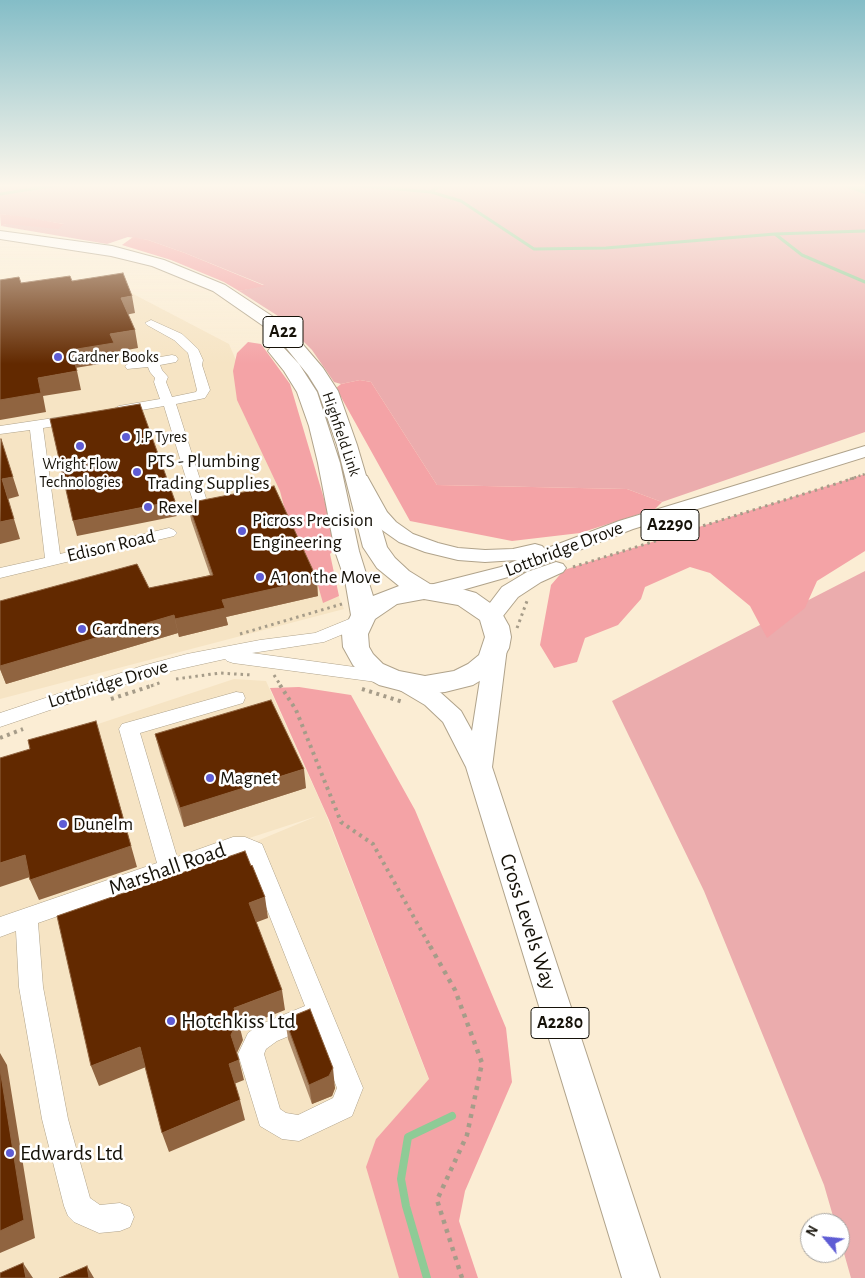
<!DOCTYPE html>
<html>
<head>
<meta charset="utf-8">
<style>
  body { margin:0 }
  #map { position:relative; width:865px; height:1278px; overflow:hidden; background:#fbedd4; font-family:"Alegreya Sans",sans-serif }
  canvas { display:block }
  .north { position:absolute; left:800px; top:1213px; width:50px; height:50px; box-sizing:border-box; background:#fff; border:1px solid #a2a09d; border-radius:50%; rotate:298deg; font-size:14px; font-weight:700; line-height:20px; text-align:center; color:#161209 }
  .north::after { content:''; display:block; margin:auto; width:18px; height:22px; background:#5e5cd4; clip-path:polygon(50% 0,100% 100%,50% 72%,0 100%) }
</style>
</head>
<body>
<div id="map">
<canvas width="865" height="1278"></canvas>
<div class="north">N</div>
</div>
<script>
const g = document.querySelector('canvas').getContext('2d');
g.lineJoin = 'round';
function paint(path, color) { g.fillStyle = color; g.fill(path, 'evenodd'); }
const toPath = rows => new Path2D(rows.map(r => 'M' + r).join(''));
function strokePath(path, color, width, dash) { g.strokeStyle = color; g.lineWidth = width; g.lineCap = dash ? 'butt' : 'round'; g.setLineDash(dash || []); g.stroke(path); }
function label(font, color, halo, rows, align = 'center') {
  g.font = font + ' "Alegreya Sans",sans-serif'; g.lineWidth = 5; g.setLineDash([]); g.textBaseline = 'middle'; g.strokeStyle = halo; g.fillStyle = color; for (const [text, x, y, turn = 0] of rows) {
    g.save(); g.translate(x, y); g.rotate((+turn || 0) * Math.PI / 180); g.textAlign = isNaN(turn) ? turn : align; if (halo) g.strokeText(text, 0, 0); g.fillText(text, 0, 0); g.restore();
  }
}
paint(toPath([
  [118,286,229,344,344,609,0,699,0,295],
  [234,679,266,681,325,812,429,1080,376,1139,402,1278,0,1278,0,932,245,846,317,816,0,919,0,760,101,723]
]), '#f6e4c4');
paint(toPath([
  [0,185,865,185,865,432,662,502,627,489,437,485,371,382,360,380,341,384,334,382,312,350,278,316,239,291,264,285,185,253,148,240,128,237,107,244,1,226,6,224,64,224,0,214],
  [865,571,865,1278,851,1278,840,1239,840,1223,835,1223,824,1185,704,891,612,701]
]), '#ebacad');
paint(toPath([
  [0,214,18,216,64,224,58,229,6,224,1,226],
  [133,237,148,240,185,253,265,286,239,291,224,282,171,260,122,245],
  [248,342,261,344,290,384,338,546,330,554,339,596,323,603,315,575,288,522,280,491,237,400,233,371,237,353],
  [360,380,371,382,437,485,627,489,662,502,655,509,580,533,512,541,410,521,336,388,341,384],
  [865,474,865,551,817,581,805,608,767,638,750,606,710,573,690,567,645,587,641,599,618,625,585,638,577,662,554,668,540,645,551,585,564,570],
  [299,687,351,695,415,810,506,1028,512,1082,465,1191,459,1221,478,1278,399,1278,366,1167,376,1139,429,1079,329,820,270,688]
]), '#f4a3a6');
strokePath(toPath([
  [353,185,431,192,461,201,534,249,606,248,775,234,865,231],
  [431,192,441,185],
  [0,194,57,185],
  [775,234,802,255,865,282]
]), '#8ecb96', 3);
strokePath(toPath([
  [427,1278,406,1206,401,1179,408,1137,452,1116]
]), '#8ecb96', 8);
paint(toPath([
  [846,185,865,185,865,194,848,188,846,185]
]), '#8ecb96');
const minor = toPath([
  [151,320,182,334,198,349,203,360,202,365,210,390,205,398,176,404,206,498,204,501,199,502,194,501,192,498,164,406,119,414,112,410,119,406,160,399,154,382,155,378,150,372,148,367,127,369,125,366,131,362,172,355,176,356,178,359,176,362,160,365,162,370,168,377,166,382,172,397,196,392,197,390,188,353,174,340,147,325,145,323,151,320],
  [74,415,79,416,81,419,79,422,43,428,60,554,169,528,174,530,177,533,174,536,0,578,0,568,45,558,30,430,0,434,0,426,74,415],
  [359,615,365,617,368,621,365,625,324,642,252,653,384,671,390,673,393,677,390,681,384,683,233,663,227,661,225,659,153,675,0,727,0,713,142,666,187,654,260,640,315,633,359,615],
  [236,692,243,693,245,698,243,703,140,733,177,857,233,837,245,837,262,844,363,1088,352,1116,299,1141,282,1139,260,1126,238,1054,248,1033,259,1025,305,1006,246,856,233,855,38,923,43,987,68,1119,90,1198,100,1205,120,1203,130,1207,134,1217,130,1227,120,1231,99,1233,74,1222,68,1216,64,1206,42,1119,19,987,16,931,0,937,0,917,157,863,119,729,122,724,236,692],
  [313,1026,337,1088,333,1098,298,1115,286,1113,280,1109,264,1054,266,1049,277,1041,313,1026]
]);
const major = toPath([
  [865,446,865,457,633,529,515,575,434,598,426,596,423,591,426,586,501,567,517,560,485,562,458,560,425,552,399,542,382,530,372,518,351,480,353,476,360,474,367,476,387,512,396,522,413,534,438,543,458,548,485,550,513,549,535,544,542,546,545,549,619,521,865,446],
  [556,562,563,564,566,568,563,572,541,582,518,597,499,621,491,623,483,621,480,616,502,587,527,572,556,562],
  [496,640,504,643,507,648,492,767,660,1278,622,1278,466,767,443,722,425,705,398,689,394,683,398,677,406,675,414,677,441,693,461,711,472,731,485,648,488,643,496,640]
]);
const highway = toPath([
  [0,231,112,246,164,260,225,285,287,326,323,368,338,391,357,445,387,547,395,558,409,571,430,584,451,586,476,593,500,610,509,626,511,637,509,648,499,666,488,676,473,685,445,692,425,694,406,692,379,685,363,676,353,665,343,647,342,634,351,615,345,580,335,551,318,463,309,426,297,392,284,371,268,351,271,347,277,346,283,347,299,364,317,392,340,463,359,551,373,596,399,586,377,568,363,547,337,445,318,391,308,375,275,334,213,291,152,266,111,256,0,239,0,231],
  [424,599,458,605,480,620,485,637,479,655,468,664,454,671,425,676,399,671,383,664,373,654,369,647,368,634,375,619,397,604,424,599]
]);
strokePath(minor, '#b0a38b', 1);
strokePath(major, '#b0a38b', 2);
strokePath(highway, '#b0a38b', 2);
strokePath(toPath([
  [850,479,865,474]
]), '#a69c89', 2.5, [2, 2.5]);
strokePath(toPath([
  [573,567,854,478],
  [517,628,527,601],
  [240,634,342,604],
  [274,675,281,686],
  [176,679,220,673,252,675],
  [151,686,162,682]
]), '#a69c89', 3, [2.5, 4]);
strokePath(toPath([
  [280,685,296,710,341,822,373,844,431,948],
  [362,689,403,702],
  [111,699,154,685],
  [0,738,23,729]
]), '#a69c89', 4, [3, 4.5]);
strokePath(toPath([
  [430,946,455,990,482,1063,467,1135,437,1200,462,1278]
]), '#a69c89', 4.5, [4, 5.5]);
paint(minor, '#fff');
paint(major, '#fff');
paint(highway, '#fff');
paint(toPath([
  [188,503,318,596,226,617,228,625,179,637,178,633,6,684,0,669,0,601,149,588,210,575,191,520],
  [155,734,306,788,184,827,160,753],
  [285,1019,335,1088,332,1096,312,1104,288,1039]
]), '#ae8b6a');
paint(toPath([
  [132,296,135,313,125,315,121,298],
  [135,330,138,348,116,352,118,361,75,368,71,350,110,334],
  [77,371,81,390,43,396,46,412,0,420,0,400,38,378],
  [13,477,19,496,8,499,2,479],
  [175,501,177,516,77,536,73,521],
  [14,519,20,539,0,544,0,522],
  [317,579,318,596,226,617,228,625,179,637,175,619,222,600],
  [174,615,178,633,6,684,0,669,0,666],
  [102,742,137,867,39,900,30,880],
  [304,769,306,788,184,827,180,808],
  [25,855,33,876,0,887,0,863],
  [265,897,268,918,252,924,249,903],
  [282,990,285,1010,240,1028,243,1040,236,1055,231,1035,234,1008],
  [140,1047,146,1067,99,1086,91,1066],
  [0,1053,7,1065,35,1238,0,1253],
  [239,1060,244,1080,234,1084,229,1064],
  [333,1068,335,1088,332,1096,312,1104,309,1085],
  [240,1100,245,1120,169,1152,162,1133],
  [23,1263,33,1278,26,1278],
  [87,1266,94,1278,89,1278]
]), '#906440');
const building = toPath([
  [123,273,132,296,121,298,135,330,110,334,114,343,71,350,77,371,38,378,41,393,0,400,0,280,19,277,21,283,70,276,72,281,123,273],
  [140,404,175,501,73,521,50,419,140,404],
  [1,439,13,477,2,479,14,519,0,522,1,439],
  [274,486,317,579,222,600,225,608,175,619,174,615,0,666,0,601,137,564,149,588,213,575,188,503,274,486],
  [271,700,304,769,180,808,155,734,271,700],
  [96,721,131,846,30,880,25,855,0,863,0,758,30,749,28,740,96,721],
  [245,851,251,866,252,865,265,897,249,903,282,990,234,1008,238,1020,231,1035,239,1060,229,1064,240,1100,162,1133,140,1047,91,1066,57,916,245,851],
  [310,1009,333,1068,329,1076,309,1085,285,1019,310,1009],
  [0,1069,24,1220,0,1231,0,1069],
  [23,1263,26,1278,0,1278,0,1273,23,1263],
  [87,1266,89,1278,59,1278,87,1266]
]);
paint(building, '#622900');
strokePath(building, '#906440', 1);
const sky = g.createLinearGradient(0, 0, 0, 364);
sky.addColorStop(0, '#84bdc7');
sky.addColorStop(0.51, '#fdf7ec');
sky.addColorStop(1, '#fdf7ec00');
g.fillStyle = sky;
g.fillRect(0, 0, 865, 364);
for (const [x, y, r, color] of [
  [58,357,5,"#5e5cd4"],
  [126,437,5,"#5e5cd4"],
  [80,446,5,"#5e5cd4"],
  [137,472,5,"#5e5cd4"],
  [148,507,5,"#5e5cd4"],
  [242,531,5,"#5e5cd4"],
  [260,577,5,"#5e5cd4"],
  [82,629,5,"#5e5cd4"],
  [210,778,5,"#5e5cd4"],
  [63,824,5,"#5e5cd4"],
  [171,1021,5,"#5e5cd4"],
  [10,1153,5,"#5e5cd4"]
]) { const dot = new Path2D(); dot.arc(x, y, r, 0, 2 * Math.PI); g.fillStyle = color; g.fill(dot); strokePath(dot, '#fff', 2); }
label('16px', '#161209', '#fff', [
  ["Gardner Books",68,357],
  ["J.P Tyres",136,437],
  ["Wright Flow",80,464,"center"],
  ["Technologies",80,482,"center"]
], 'left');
label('16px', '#161209', '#fff', [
  ["Highfield Link",341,434,71]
]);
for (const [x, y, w] of [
  [283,332,40],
  [670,525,58],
  [560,1023,58]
]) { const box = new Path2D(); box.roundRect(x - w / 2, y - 15.5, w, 31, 4); g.fillStyle = '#fff'; g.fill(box); strokePath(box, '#161209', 1); }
label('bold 18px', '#161209', null, [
  ["A22",283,332],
  ["A2290",670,525],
  ["A2280",560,1023]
]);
label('19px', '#161209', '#fff', [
  ["PTS - Plumbing",147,461],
  ["Trading Supplies",147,483],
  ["Rexel",158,507],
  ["Picross Precision",252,520],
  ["Engineering",252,542],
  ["A1 on the Move",270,577],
  ["Gardners",92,629],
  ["Magnet",220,778],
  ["Dunelm",73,824]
], 'left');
label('19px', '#161209', '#fff', [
  ["Edison Road",111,546,-13],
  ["Lottbridge Drove",564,549,-21],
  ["Lottbridge Drove",108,684,-17]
]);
label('22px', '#161209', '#fff', [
  ["Marshall Road",167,869,-19],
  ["Cross Levels Way",528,922,72]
]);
label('22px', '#161209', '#fff', [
  ["Hotchkiss Ltd",181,1021],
  ["Edwards Ltd",20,1153]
], 'left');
</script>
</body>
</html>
